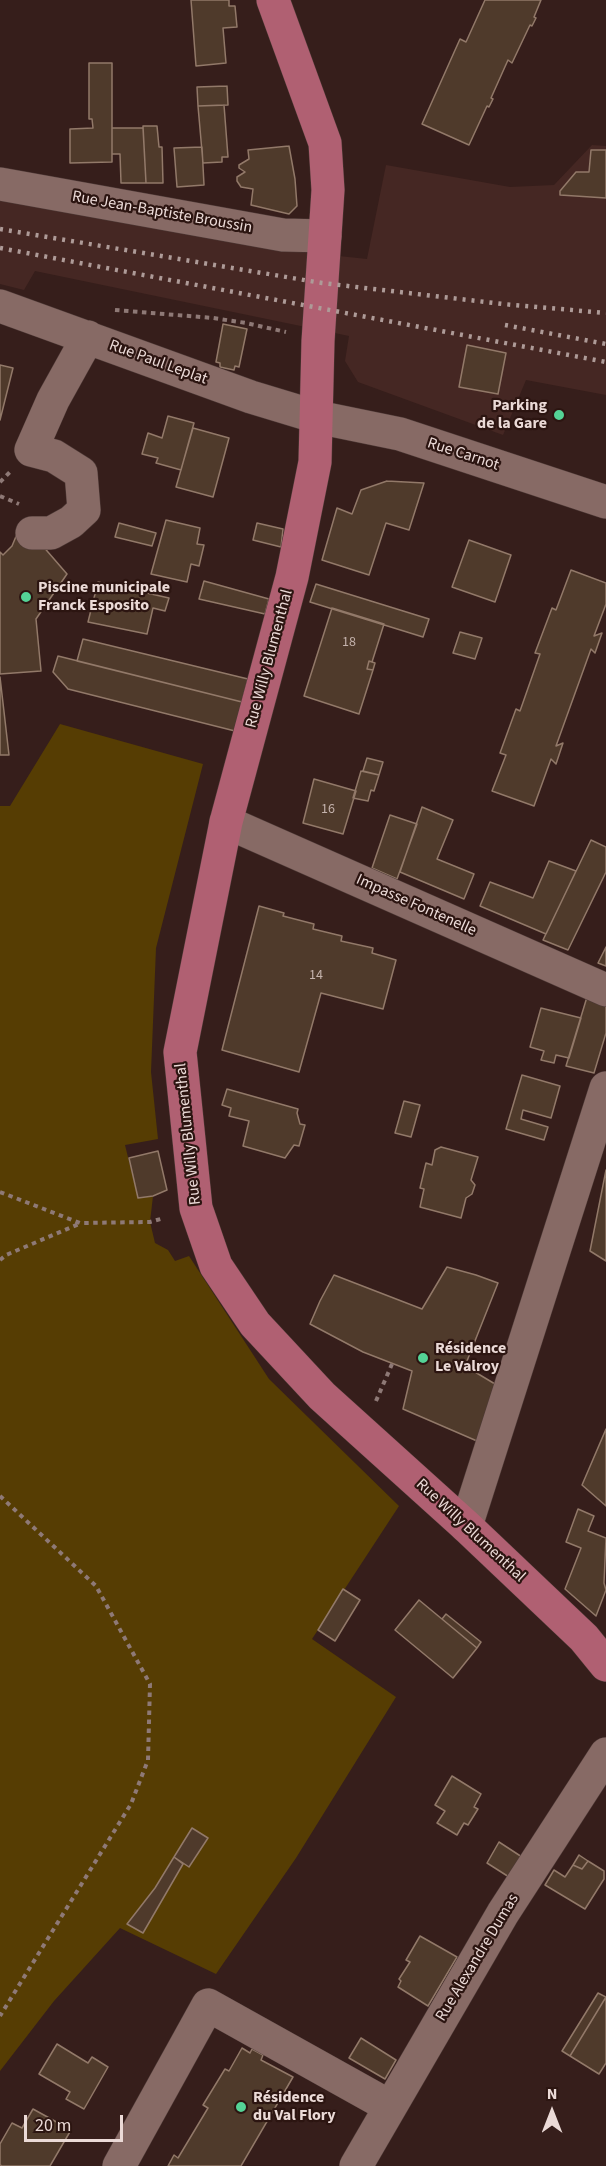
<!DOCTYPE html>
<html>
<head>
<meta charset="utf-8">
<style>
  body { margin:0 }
  #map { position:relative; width:606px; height:2166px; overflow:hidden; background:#361e1b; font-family:"Source Sans 3",sans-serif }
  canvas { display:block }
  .north { position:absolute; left:522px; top:2082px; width:60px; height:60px; -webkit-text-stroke:4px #2c1511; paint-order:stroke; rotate:0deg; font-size:16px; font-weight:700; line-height:24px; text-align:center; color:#ebdad7 }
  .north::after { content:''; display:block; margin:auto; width:21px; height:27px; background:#ebdad7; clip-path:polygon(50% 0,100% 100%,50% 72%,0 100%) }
  .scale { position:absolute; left:24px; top:2115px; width:99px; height:27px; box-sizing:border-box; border:3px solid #ebdad7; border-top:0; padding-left:8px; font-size:18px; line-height:21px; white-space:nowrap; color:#ebdad7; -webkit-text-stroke:4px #2c1511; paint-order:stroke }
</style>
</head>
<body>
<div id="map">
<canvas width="606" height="2166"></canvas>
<div class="north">N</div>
<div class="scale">20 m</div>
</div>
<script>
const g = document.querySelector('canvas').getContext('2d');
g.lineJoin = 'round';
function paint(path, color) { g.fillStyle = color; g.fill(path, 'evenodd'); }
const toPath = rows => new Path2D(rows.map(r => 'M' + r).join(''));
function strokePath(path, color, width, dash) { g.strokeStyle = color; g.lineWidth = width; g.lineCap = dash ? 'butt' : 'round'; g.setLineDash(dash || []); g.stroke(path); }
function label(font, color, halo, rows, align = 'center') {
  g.font = font + ' "Source Sans 3",sans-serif'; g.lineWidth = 4.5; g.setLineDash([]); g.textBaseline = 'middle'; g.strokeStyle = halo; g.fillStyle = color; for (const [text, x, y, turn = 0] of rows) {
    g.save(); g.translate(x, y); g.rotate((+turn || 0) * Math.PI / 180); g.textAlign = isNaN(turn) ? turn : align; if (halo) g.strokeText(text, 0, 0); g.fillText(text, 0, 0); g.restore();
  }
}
paint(toPath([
  [592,145,606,146,606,395,526,380,503,435,358,382,345,361,349,336,35,271,24,290,0,284,0,198,264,248,367,259,386,165,510,187,554,185]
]), '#452723');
paint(toPath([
  [60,724,203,764,156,948,151,1072,158,1139,125,1145,138,1198,153,1196,150,1222,155,1243,168,1250,175,1261,189,1256,269,1379,399,1506,312,1639,396,1697,296,1858,216,1974,120,1928,54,2001,0,2071,0,806,10,806]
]), '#563d03');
const building = toPath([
  [191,0,229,0,229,6,235,6,237,27,223,28,226,63,196,66,191,0],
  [485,0,541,0,534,17,536,18,532,26,530,25,512,63,508,60,491,98,493,99,489,107,487,106,469,145,422,124,460,39,466,42,485,0],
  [89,63,112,63,112,162,70,163,70,129,93,128,92,119,89,119,89,63],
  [227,86,228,105,198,106,197,87,227,86],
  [224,105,228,157,222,157,222,162,203,163,198,106,224,105],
  [143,126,157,126,159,147,162,147,163,183,146,183,143,126],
  [112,128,143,128,146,183,121,183,120,154,112,154,112,128],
  [289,146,295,179,297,206,289,214,251,205,253,189,241,187,237,181,237,177,245,172,239,168,239,165,249,159,248,150,289,146],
  [202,147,204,185,177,187,174,148,202,147],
  [591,150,606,150,606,198,560,195,560,191,576,172,589,172,591,150],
  [223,324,247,329,239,367,235,366,234,370,220,367,220,363,216,362,223,324],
  [467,345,506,353,498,394,459,387,467,345],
  [0,365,13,368,0,420,0,365],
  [168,416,194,423,181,470,156,463,158,458,142,454,148,433,162,438,168,416],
  [193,428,229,438,213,497,176,487,193,428],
  [387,481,424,483,409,530,386,523,369,575,322,560,337,508,352,514,361,490,387,481],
  [166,520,200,528,197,544,204,545,199,566,191,564,187,582,151,574,166,520],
  [22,522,67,574,36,619,41,671,0,674,0,552,3,555,12,546,22,522],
  [119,523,156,533,152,546,115,537,119,523],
  [257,523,283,529,281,547,253,540,257,523],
  [469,540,511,555,495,602,452,587,469,540],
  [571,570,606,583,606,604,594,636,602,633,595,653,591,649,556,746,563,743,556,764,551,759,534,806,492,791,506,755,500,753,516,709,520,711,540,654,535,653,552,608,556,610,571,570],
  [204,581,269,599,265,614,199,599,204,581],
  [98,582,169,598,165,611,153,608,147,634,88,622,98,582],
  [316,584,429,619,423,637,310,602,316,584],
  [332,608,384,624,372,662,369,661,367,669,373,670,359,714,304,696,332,608],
  [460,632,482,638,475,659,453,653,460,632],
  [83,639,248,679,242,702,77,661,83,639],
  [58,656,242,702,235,731,68,689,53,672,58,656],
  [369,661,375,663,373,670,367,669,369,661],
  [0,677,9,755,0,755,0,677],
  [367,758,383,762,379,775,363,771,367,758],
  [361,771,379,775,374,791,371,790,368,801,353,798,361,771],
  [314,779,356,791,343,834,303,823,314,779],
  [422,807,453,820,437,859,474,874,464,899,400,872,422,807],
  [390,815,417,824,397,879,372,868,390,815],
  [591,840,606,847,606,872,568,950,543,940,591,840],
  [549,861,576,871,546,934,480,906,490,882,533,898,549,861],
  [259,906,284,913,283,916,314,924,313,929,342,936,341,941,373,948,372,953,396,960,383,1009,321,993,299,1072,222,1050,259,906],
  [606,947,606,966,598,963,606,947],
  [587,997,606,1005,606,1033,594,1073,566,1066,587,997],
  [541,1008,581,1018,569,1058,556,1055,554,1063,541,1060,544,1051,530,1047,541,1008],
  [522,1075,560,1086,551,1118,523,1110,521,1119,548,1127,544,1140,506,1129,522,1075],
  [227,1089,298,1109,297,1113,300,1124,305,1125,299,1146,294,1145,285,1158,243,1146,249,1121,229,1116,231,1108,222,1105,227,1089],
  [404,1101,420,1105,411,1137,395,1133,404,1101],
  [441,1147,478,1157,471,1180,475,1185,472,1194,466,1198,461,1218,420,1207,424,1189,420,1188,426,1163,432,1165,435,1150,441,1147],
  [158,1151,167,1190,153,1196,138,1198,129,1158,158,1151],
  [606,1170,606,1261,590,1251,606,1170],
  [447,1267,476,1275,498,1283,465,1366,500,1387,477,1441,403,1409,412,1371,363,1352,310,1324,320,1301,334,1275,422,1309,447,1267],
  [606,1429,606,1506,582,1485,606,1429],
  [578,1509,594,1516,588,1531,606,1538,604,1583,606,1590,596,1616,565,1589,581,1548,566,1542,578,1509],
  [343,1589,360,1600,335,1641,318,1630,343,1589],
  [419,1600,477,1648,453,1678,395,1630,419,1600],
  [446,1614,481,1642,477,1648,442,1619,446,1614],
  [452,1776,481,1794,474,1807,478,1809,468,1825,464,1823,457,1835,437,1823,445,1811,435,1805,452,1776],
  [192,1828,208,1838,189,1867,174,1857,192,1828],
  [499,1842,522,1857,509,1877,487,1863,499,1842],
  [579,1855,588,1861,582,1869,573,1865,579,1855],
  [174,1857,183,1864,143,1933,127,1924,155,1888,174,1857],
  [588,1861,604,1871,604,1879,585,1909,545,1885,554,1870,565,1877,573,1865,582,1869,588,1861],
  [420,1936,457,1957,428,2006,398,1987,401,1981,399,1979,410,1962,406,1960,420,1936],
  [598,1993,606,1997,570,2056,562,2051,598,1993],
  [606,1997,606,2063,599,2074,570,2056,606,1997],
  [361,2038,396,2060,385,2079,349,2058,361,2038],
  [57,2044,88,2063,92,2057,108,2067,84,2109,66,2099,70,2092,39,2074,57,2044],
  [242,2048,250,2053,252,2049,263,2055,261,2060,293,2077,241,2166,168,2166,174,2155,178,2158,208,2108,203,2105,225,2069,229,2071,242,2048],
  [33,2109,71,2130,50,2166,2,2166,0,2165,0,2144,12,2123,22,2128,33,2109]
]);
paint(building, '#4f3a2b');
strokePath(building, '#927969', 1.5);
const minor = toPath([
  [0,184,283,235,325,236],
  [0,306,251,397,317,417,400,434,606,502],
  [32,533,51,533,71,522,84,510,81,473,54,456,31,450,53,400,88,337],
  [226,822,606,990],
  [466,1526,606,1088],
  [119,2166,208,2005,389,2106],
  [356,2166,503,1913,606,1754]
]);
const major = toPath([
  [273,0,325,143,328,190,318,341,315,462,292,577,226,822,180,1052,196,1208,216,1266,255,1324,322,1396,466,1526,584,1638,606,1665]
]);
strokePath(minor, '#4e3a37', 34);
strokePath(major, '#4e3a37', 34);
strokePath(toPath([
  [115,310,213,318,246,323,286,332],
  [0,482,10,472],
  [0,496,19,504],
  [0,1192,80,1223,150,1222,164,1218],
  [0,1260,6,1255,79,1224],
  [376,1401,392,1364],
  [0,1496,96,1586,150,1684,148,1760,131,1804,0,2016]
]), '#8e7976', 4, [4.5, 4.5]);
strokePath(minor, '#876a65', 33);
strokePath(major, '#b06072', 33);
strokePath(toPath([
  [0,229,322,283,503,304,606,313],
  [0,248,606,362],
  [505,325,606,344]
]), '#ae9b98', 4.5, [3, 6]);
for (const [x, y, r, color] of [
  [559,415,6,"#54d396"],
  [26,597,6,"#54d396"],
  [423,1358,6,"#54d396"],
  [241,2107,6,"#54d396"]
]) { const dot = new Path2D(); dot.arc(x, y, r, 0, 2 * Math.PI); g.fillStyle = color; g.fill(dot); strokePath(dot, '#2c1511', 2); }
label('14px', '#c4b2ac', null, [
  ["18",349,643],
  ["16",328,810],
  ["14",316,976]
]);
label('16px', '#ebdad7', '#2c1511', [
  ["Rue Jean-Baptiste Broussin",162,213,10],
  ["Rue Paul Leplat",158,363,20],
  ["Rue Carnot",463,455,18],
  ["Rue Willy Blumenthal",270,659,-75],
  ["Impasse Fontenelle",416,906,24],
  ["Rue Willy Blumenthal",189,1134,-96],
  ["Rue Willy Blumenthal",470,1531,43],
  ["Rue Alexandre Dumas",478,1958,-59]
]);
label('bold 16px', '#ebdad7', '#2c1511', [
  ["Parking",547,406,"right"],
  ["de la Gare",547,424,"right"],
  ["Piscine municipale",38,588],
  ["Franck Esposito",38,606],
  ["Résidence",435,1349],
  ["Le Valroy",435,1367],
  ["Résidence",253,2098],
  ["du Val Flory",253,2116]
], 'left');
</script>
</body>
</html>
